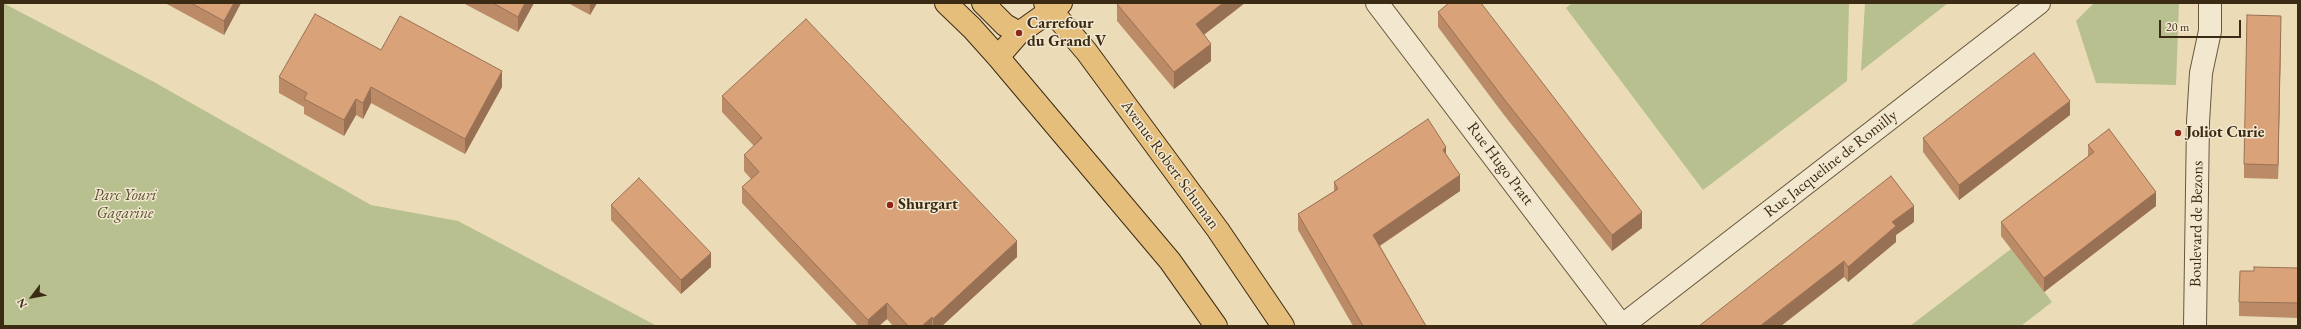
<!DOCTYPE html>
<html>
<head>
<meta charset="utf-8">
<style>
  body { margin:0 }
  #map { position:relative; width:2301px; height:329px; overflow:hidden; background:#ebdbb7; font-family:"EB Garamond",serif }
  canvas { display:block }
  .frame { position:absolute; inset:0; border:4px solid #3c2b14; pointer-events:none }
  .north { position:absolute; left:12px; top:277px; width:40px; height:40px; -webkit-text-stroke:3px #f2e8d0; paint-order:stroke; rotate:238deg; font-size:11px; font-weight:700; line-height:16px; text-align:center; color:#3c2b14 }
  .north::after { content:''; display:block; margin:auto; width:14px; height:18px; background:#3c2b14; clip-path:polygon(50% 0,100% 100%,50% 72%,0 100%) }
  .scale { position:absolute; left:2159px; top:20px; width:82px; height:18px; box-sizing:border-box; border:2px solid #3c2b14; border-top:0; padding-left:5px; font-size:12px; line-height:14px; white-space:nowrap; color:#3c2b14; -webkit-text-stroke:3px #f2e8d0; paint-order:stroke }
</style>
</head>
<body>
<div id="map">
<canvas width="2301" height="329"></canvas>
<div class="frame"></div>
<div class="north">N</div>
<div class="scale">20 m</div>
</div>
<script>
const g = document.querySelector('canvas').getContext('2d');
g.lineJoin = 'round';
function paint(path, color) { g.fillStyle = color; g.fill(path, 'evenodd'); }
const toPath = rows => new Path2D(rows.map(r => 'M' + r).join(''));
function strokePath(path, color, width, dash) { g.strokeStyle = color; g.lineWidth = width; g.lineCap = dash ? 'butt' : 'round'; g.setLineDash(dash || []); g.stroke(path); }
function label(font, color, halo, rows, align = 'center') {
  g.font = font + ' "EB Garamond",serif'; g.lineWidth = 3; g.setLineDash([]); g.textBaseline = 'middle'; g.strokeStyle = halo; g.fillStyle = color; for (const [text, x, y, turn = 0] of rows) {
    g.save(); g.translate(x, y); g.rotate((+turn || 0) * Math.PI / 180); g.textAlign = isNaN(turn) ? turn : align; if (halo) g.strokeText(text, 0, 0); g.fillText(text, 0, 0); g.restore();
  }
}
paint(toPath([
  [3,3,154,82,371,205,458,221,657,326,3,326],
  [1572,3,1849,3,1847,81,1703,190,1566,8],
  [1865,3,1948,3,1861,71],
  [2094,3,2179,3,2176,85,2096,83,2076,21],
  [2011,249,2052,302,2021,326,1910,326]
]), '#b7c08e');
const minor = toPath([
  [1377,3,1622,326],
  [1623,325,2039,3],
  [2195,326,2198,122,2201,73,2210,31,2210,3]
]);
const major = toPath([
  [946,3,972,28,998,57,1170,261,1216,326],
  [983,3,1005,25,1019,33],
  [1045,3,1086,51,1218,230,1283,326],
  [998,57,1019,33,1061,3]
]);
strokePath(minor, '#68573d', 24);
strokePath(major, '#3c2b14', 24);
strokePath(minor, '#f2e8d0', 22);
strokePath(major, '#e6be7c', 22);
paint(toPath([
  [165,3,241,3,224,35],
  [463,3,534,3,518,32],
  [568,3,597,3,590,15],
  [1117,4,1204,35,1211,61,1174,89,1117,21],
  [1438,12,1642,228,1612,251,1504,115,1438,27],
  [2281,31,2278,179,2244,178,2244,164],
  [381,50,502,87,465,154,371,103,363,119,356,115,344,136,304,114,304,107,279,93,279,77],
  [722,96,1017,257,942,326,893,326,887,319,879,326,858,326,742,203,742,187,751,179,744,171,744,155,754,146,722,112],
  [2070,115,1959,200,1923,152,1923,138],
  [2088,145,2156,206,2044,292,2001,236,2001,222,2088,156],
  [1446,155,1460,191,1380,246,1426,326,1353,326,1298,230,1298,214,1334,191,1334,182],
  [611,205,711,267,681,294,611,220],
  [1914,222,1896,235,1896,242,1848,282,1844,277,1699,326],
  [2298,268,2298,318,2239,316,2239,302,2254,271]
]), '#bb8b68');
paint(toPath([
  [234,3,241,3,224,35,224,21],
  [525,3,534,3,518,32,518,17],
  [590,3,597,3,590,15],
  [1223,3,1245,3,1196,41,1196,24],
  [2281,16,2281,31,2278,179,2278,165],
  [1211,44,1211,61,1174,89,1174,72],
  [502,71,502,87,465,154,465,139],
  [371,87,371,103,363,119,363,103],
  [356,99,356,115,344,136,344,120],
  [2070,101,2070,115,1959,200,1959,185],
  [1446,147,1446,163,1443,150],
  [1460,175,1460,191,1373,250,1373,235],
  [2156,192,2156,206,2044,292,2044,278],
  [1914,206,1914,222,1896,235,1896,242,1848,282,1848,267,1892,222],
  [1642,212,1642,228,1612,251,1612,235],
  [1017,241,1017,257,942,326,933,326,933,319],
  [711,253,711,267,681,294,681,280],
  [1844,261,1844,277,1781,326,1760,326],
  [887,303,887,319,879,326,868,326,868,320],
  [932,317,932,326,922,326]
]), '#987155');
const building = toPath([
  [191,3,234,3,224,21,191,3],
  [493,3,525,3,518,17,493,3],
  [1118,3,1223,3,1196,24,1211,44,1174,72,1117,4,1118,3],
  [1449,3,1481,3,1642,212,1612,235,1504,99,1438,12,1449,3],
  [315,14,381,50,400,16,502,71,465,139,371,87,363,103,356,99,344,120,304,99,307,93,279,77,315,14],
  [2247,15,2281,16,2278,165,2244,164,2247,15],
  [806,19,1017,241,933,319,932,317,922,326,908,326,887,303,868,320,742,187,759,172,744,155,762,138,722,96,806,19],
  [2034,53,2070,101,1959,185,1923,138,2034,53],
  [1428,119,1446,147,1443,150,1460,175,1373,235,1426,326,1363,326,1298,214,1338,189,1334,182,1428,119],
  [2109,129,2156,192,2044,278,2001,222,2094,152,2088,145,2109,129],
  [1891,176,1914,206,1892,222,1896,226,1848,267,1844,261,1760,326,1699,326,1891,176],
  [639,178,711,253,681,280,611,205,639,178],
  [2254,267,2298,268,2298,303,2239,302,2240,271,2254,271,2254,267]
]);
paint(building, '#d9a279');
strokePath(building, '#987155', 1);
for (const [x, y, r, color] of [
  [1019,33,4,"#8f2418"],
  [2178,133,4,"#8f2418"],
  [890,205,4,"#8f2418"]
]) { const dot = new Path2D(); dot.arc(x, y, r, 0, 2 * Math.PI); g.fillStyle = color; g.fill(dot); strokePath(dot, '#f2e8d0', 1.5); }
label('bold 16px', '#3c2b14', '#f2e8d0', [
  ["Carrefour",1027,24],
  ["du Grand V",1027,42],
  ["Joliot Curie",2186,133],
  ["Shurgart",898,205]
], 'left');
label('16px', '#3c2b14', '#f2e8d0', [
  ["Rue Hugo Pratt",1500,164,53],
  ["Rue Jacqueline de Romilly",1831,164,-38],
  ["Avenue Robert Schuman",1170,165,54],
  ["Boulevard de Bezons",2197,224,-89]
]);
label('italic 16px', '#5b5032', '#f2e8d0', [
  ["Parc Youri",125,196],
  ["Gagarine",125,214]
]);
</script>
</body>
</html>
